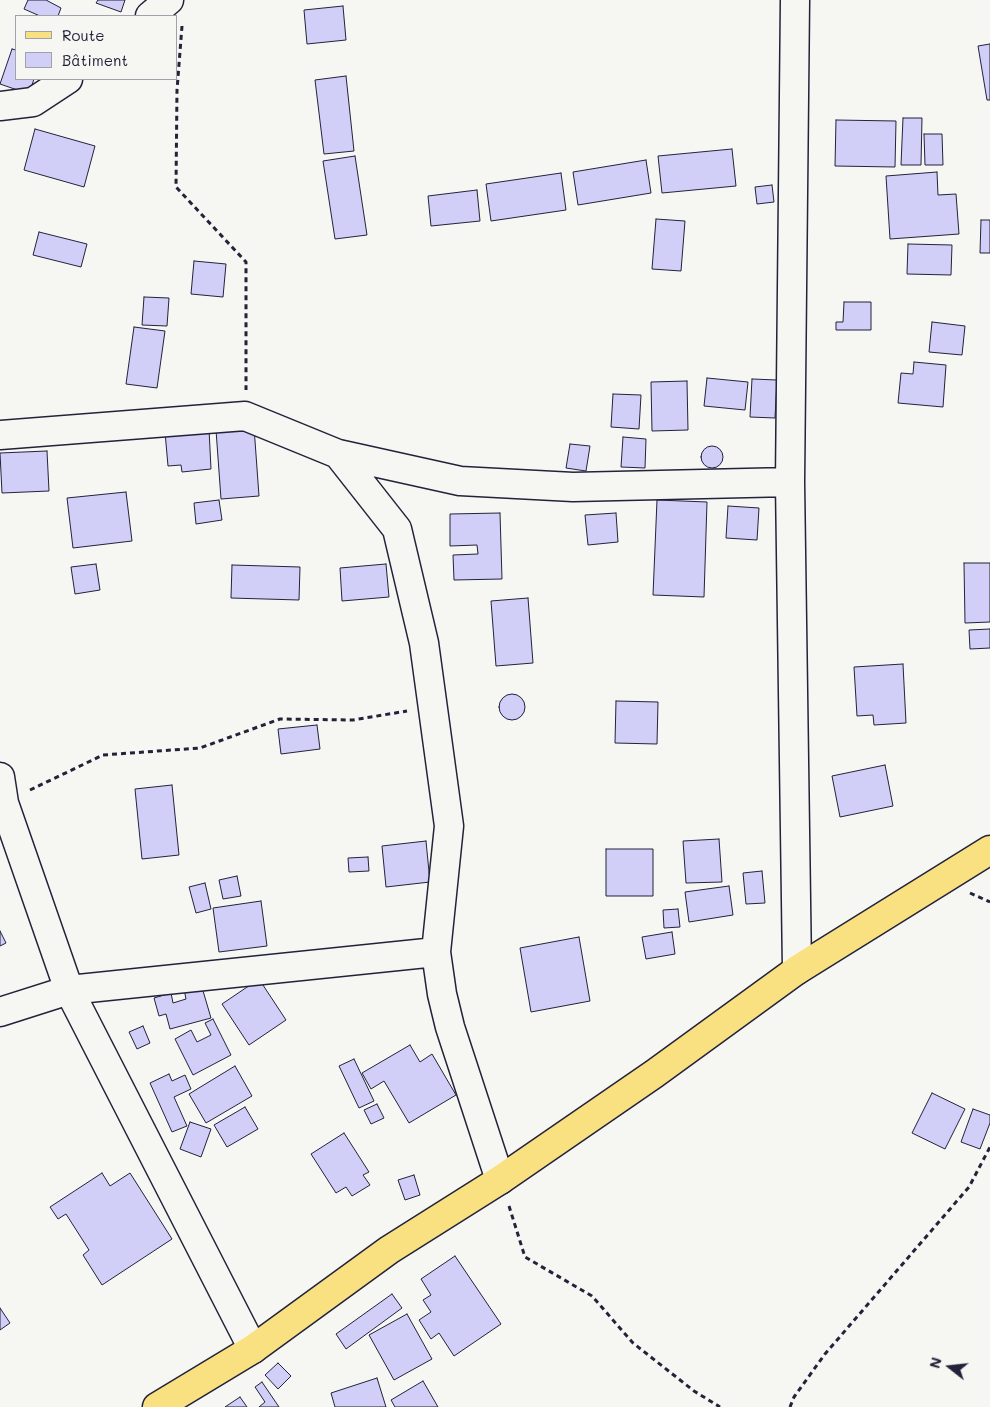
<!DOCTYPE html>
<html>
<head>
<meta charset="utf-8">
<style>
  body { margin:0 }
  #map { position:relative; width:990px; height:1407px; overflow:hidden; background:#f6f6f2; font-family:Mali,sans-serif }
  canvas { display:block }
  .legend { position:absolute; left:15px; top:15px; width:162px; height:65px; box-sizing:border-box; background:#f6f6f2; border:1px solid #a1a1a9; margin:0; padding:6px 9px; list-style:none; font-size:15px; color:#22223b }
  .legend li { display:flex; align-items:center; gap:10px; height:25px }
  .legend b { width:25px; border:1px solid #a1a1a9 }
  .north { position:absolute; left:925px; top:1342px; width:50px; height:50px; -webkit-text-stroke:4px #f6f6f2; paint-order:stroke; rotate:286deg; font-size:14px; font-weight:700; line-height:20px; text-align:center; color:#22223b }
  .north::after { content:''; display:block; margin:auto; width:18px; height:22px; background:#22223b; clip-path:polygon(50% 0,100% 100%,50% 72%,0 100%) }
</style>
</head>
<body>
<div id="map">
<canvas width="990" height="1407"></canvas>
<ul class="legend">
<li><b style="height:6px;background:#f9e181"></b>Route</li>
<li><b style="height:14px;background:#d1cef7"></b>Bâtiment</li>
</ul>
<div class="north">N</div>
</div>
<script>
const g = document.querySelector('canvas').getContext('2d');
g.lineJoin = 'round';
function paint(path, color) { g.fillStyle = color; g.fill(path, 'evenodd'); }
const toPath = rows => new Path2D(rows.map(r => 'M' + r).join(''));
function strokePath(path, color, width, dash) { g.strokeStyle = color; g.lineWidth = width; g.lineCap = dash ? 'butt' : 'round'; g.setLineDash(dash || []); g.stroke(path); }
const building = toPath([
  [28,0,46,0,61,8,58,16,40,16,24,9,28,0],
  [98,0,125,0,121,12,96,3,98,0],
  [343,6,346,40,307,44,304,10,343,6],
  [990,44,990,100,987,100,978,46,990,44],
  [12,49,16,50,16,79,34,79,29,94,0,84,12,49],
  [346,76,354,151,324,154,315,80,346,76],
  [903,118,922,118,921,165,901,165,903,118],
  [836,120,896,121,895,167,835,166,836,120],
  [35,129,95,146,84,187,24,170,35,129],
  [924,134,942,134,943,165,925,165,924,134],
  [732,149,736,186,662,193,658,156,732,149],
  [355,156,367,235,335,239,323,161,355,156],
  [646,160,651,193,578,205,573,172,646,160],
  [937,172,938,195,956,194,959,234,890,239,886,176,937,172],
  [561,173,566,210,491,221,486,184,561,173],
  [772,185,774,202,757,204,755,187,772,185],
  [477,190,480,221,431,226,428,196,477,190],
  [656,219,685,221,681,271,652,269,656,219],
  [981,220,990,220,990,253,980,253,981,220],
  [39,232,87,244,81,267,33,255,39,232],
  [908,244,952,245,951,275,907,274,908,244],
  [194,261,226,264,223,297,191,294,194,261],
  [144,297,169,298,167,326,142,325,144,297],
  [844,302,871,302,871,330,836,330,836,322,843,322,844,302],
  [932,322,965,326,962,355,929,352,932,322],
  [134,327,165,331,157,388,126,384,134,327],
  [914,362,946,365,943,407,898,403,901,373,913,374,914,362],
  [707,378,748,382,745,410,704,406,707,378],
  [752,379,777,380,775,418,750,417,752,379],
  [687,381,688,430,652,431,651,382,687,381],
  [613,394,641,395,639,429,611,427,613,394],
  [254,427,259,496,221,499,216,430,254,427],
  [209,429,211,469,182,472,181,465,168,466,165,432,209,429],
  [623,437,646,439,645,468,621,467,623,437],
  [570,444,590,446,586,471,566,468,570,444],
  '701 457a11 11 0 1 1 22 0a11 11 0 1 1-22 0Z',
  [47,451,49,491,2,493,0,453,47,451],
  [126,492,132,541,73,548,67,498,126,492],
  [219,500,222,520,196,524,194,503,219,500],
  [657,500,707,502,704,597,653,595,657,500],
  [728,506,759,508,757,540,726,538,728,506],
  [500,513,502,579,454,580,453,555,478,554,477,545,450,546,450,514,500,513],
  [616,513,618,542,588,545,585,515,616,513],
  [964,563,990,563,990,622,965,623,964,563],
  [96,564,100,590,75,594,71,567,96,564],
  [386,564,389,597,342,601,340,568,386,564],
  [232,565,300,567,299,600,231,598,232,565],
  [528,598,533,663,496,666,491,601,528,598],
  [990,629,990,648,970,649,969,630,990,629],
  [903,664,906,723,874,725,873,715,857,716,854,667,903,664],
  '499 707a13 13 0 1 1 26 0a13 13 0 1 1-26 0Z',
  [616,701,658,702,657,744,615,743,616,701],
  [317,725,320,749,281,754,278,729,317,725],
  [885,765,893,806,840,817,832,776,885,765],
  [172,785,179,855,142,859,135,789,172,785],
  [719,839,722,882,686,883,683,841,719,839],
  [426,841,430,882,386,887,382,846,426,841],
  [606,849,653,849,653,896,606,896,606,849],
  [368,857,369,871,349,872,348,858,368,857],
  [762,871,765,903,746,904,743,873,762,871],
  [237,876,241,896,223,899,219,880,237,876],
  [205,883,211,909,196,913,189,887,205,883],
  [729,886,733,915,689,922,685,892,729,886],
  [261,901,267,946,219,952,213,908,261,901],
  [678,909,680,927,664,928,663,910,678,909],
  [0,931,6,943,0,946,0,931],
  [672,932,675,954,646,959,642,937,672,932],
  [579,937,590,1001,531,1012,520,948,579,937],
  [259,979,286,1020,249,1045,222,1004,259,979],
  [201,984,211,1018,170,1029,166,1014,159,1016,154,998,171,993,173,1003,186,999,184,989,201,984],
  [213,1019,231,1055,193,1075,175,1039,191,1030,197,1042,211,1035,205,1023,213,1019],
  [143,1026,150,1043,137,1049,129,1032,143,1026],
  [410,1045,420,1062,432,1054,456,1095,409,1123,384,1081,371,1089,362,1073,410,1045],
  [354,1059,374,1101,359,1108,339,1066,354,1059],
  [235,1066,252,1096,206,1123,189,1094,235,1066],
  [169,1074,172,1081,185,1075,191,1089,174,1097,187,1126,172,1132,150,1083,169,1074],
  [932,1093,965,1109,945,1149,912,1133,932,1093],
  [377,1104,384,1118,371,1124,364,1110,377,1104],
  [245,1107,258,1129,227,1147,214,1125,245,1107],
  [973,1109,990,1115,990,1123,980,1149,961,1142,973,1109],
  [190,1122,211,1129,201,1157,180,1149,190,1122],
  [344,1133,369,1172,363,1175,370,1185,352,1196,346,1187,336,1193,311,1154,344,1133],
  [102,1173,110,1186,130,1173,172,1239,102,1285,83,1255,89,1250,66,1214,58,1219,50,1207,102,1173],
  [414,1175,420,1195,405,1200,398,1180,414,1175],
  [455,1256,501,1324,454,1356,439,1333,431,1339,419,1320,431,1312,423,1300,431,1295,421,1279,455,1256],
  [392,1294,402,1308,346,1349,336,1334,392,1294],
  [0,1308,10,1323,0,1330,0,1308],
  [407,1314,432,1359,394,1380,369,1335,407,1314],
  [278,1363,291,1376,278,1389,265,1375,278,1363],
  [377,1378,386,1407,335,1407,331,1393,377,1378],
  [423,1381,438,1407,395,1407,391,1400,423,1381],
  [262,1382,279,1407,259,1407,265,1402,255,1387,262,1382],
  [240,1397,247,1407,225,1407,240,1397]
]);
paint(building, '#d1cef7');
strokePath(building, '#22223b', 1);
const minor = toPath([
  [795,0,790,482,797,970],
  [150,16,169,0],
  [0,106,33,102,68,79],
  [0,435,245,416,338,454,397,529,424,643,449,826,436,952,442,994,450,1027,500,1180],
  [338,454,460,481,573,487,790,482],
  [0,777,4,803,69,990,253,1349],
  [0,1012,69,990,436,952]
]);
const major = toPath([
  [157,1407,253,1349,389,1250,500,1180,654,1074,797,970,990,850]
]);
strokePath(minor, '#22223b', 31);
strokePath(major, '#22223b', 31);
strokePath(toPath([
  [182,26,177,90,176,187,246,262,246,390],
  [30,790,103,755,200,748,280,719,353,720,407,711],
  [970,893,990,902],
  [509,1206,525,1257,592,1296,633,1343,694,1391,720,1407],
  [790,1407,794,1397,825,1354,969,1187,990,1147]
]), '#22223b', 3, [5, 4]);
strokePath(minor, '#f6f6f2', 28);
strokePath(major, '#f9e181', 28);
</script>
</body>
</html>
